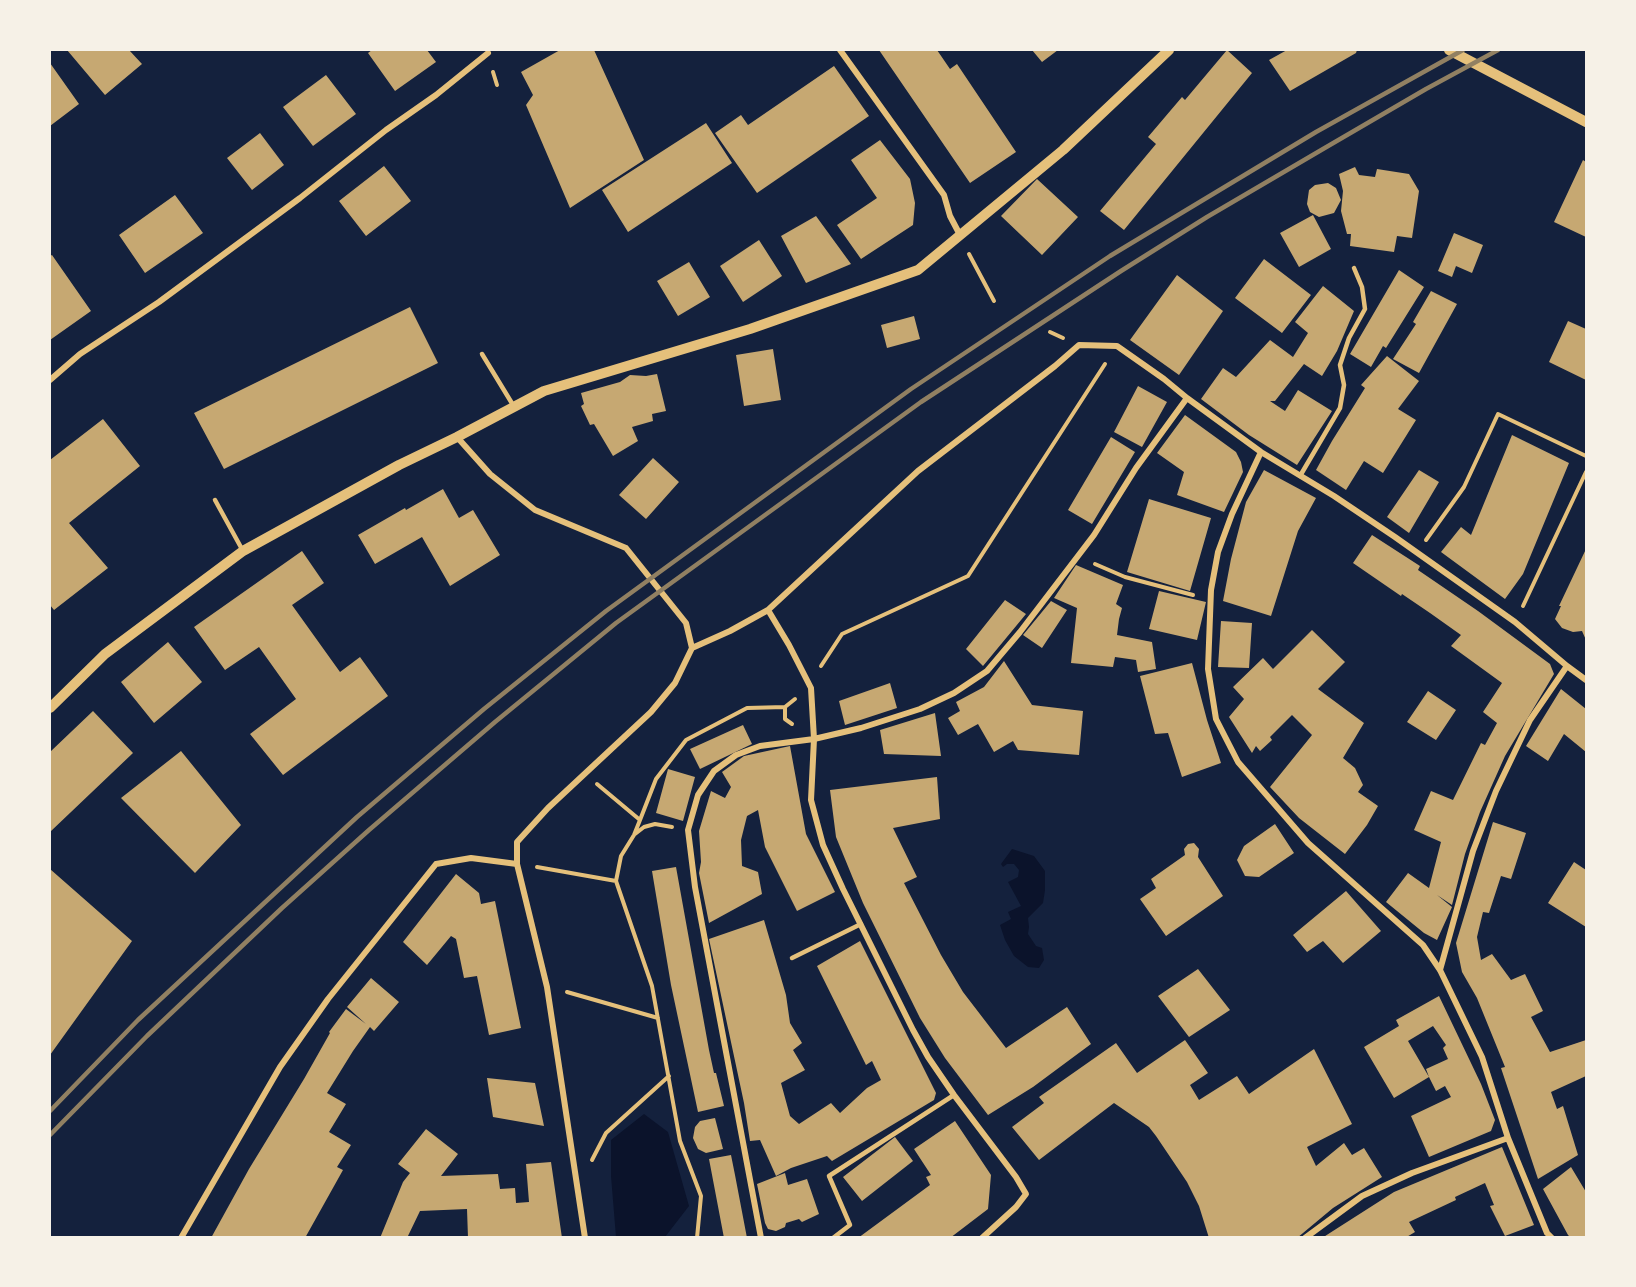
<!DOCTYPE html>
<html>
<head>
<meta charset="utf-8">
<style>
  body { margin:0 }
  #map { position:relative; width:1636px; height:1287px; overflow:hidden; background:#14213d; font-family:Manrope,sans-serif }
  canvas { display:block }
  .frame { position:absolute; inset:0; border:51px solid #f6f1e7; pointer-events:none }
</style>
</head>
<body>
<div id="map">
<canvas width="1636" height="1287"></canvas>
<div class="frame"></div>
</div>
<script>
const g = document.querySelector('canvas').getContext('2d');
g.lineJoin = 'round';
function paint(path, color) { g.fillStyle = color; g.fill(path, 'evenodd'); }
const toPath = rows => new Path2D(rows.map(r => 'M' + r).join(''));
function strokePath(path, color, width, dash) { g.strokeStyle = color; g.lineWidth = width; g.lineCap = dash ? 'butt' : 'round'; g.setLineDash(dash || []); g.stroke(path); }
paint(toPath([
  [1012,849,1034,856,1045,871,1045,890,1043,903,1028,918,1029,927,1028,934,1036,946,1042,948,1044,960,1039,968,1028,967,1014,956,1005,940,1000,925,1011,919,1008,912,1021,906,1008,882,1018,877,1019,870,1014,864,1007,864,1003,867,1001,864],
  [644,1114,668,1132,689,1206,665,1237,616,1237,611,1176,611,1140]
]), '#0b132b');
paint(toPath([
  [67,50,129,50,142,64,105,95],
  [372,50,427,50,436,62,395,91,368,53],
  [560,50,594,50,644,160,570,208,526,105,533,95,521,72],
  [879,50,937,50,950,69,957,64,1016,152,970,183],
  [1032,50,1058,50,1042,62],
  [1227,50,1252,73,1124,230,1100,211,1156,144,1148,137,1182,97,1185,100],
  [1287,50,1357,50,1356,53,1290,91,1269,60],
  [50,63,79,104,50,126],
  [834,66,869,116,757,193,715,133,741,115,748,125],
  [326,75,356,114,313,146,283,107],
  [706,123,732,163,628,232,602,190],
  [260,133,284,165,252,190,227,158],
  [880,140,910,179,915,203,913,225,861,259,837,225,877,198,851,160],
  [1583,160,1586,162,1586,237,1554,222],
  [384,166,411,201,366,236,339,201],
  [1355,167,1359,175,1375,177,1377,169,1409,174,1419,191,1412,238,1397,236,1394,252,1350,246,1351,234,1347,234,1341,211,1343,191,1339,174],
  [1037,179,1078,217,1042,255,1001,216],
  [1328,183,1336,188,1341,200,1334,213,1319,217,1310,212,1307,204,1309,190,1315,185],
  [175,195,203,233,145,273,119,235],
  [1313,215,1331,249,1299,267,1280,233],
  [816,216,851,264,806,283,781,236],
  [1454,233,1483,245,1472,273,1456,266,1452,277,1438,271],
  [759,240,782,276,743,302,720,266],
  [52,255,91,311,50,340,50,256],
  [1264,259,1311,295,1282,333,1235,298],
  [689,262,710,297,678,316,657,281],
  [1399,270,1424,287,1386,348,1383,346,1371,367,1350,354],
  [1177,275,1223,311,1179,375,1130,340],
  [1323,286,1354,311,1337,351,1322,376,1304,364,1275,401,1270,401,1285,411,1298,390,1332,411,1297,465,1249,435,1201,399,1223,368,1236,377,1270,340,1293,357,1308,333,1295,322],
  [1431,291,1457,304,1419,373,1393,359,1416,324,1413,322],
  [410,307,438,363,224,469,194,413],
  [914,316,920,339,887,348,881,325],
  [1568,321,1586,329,1586,380,1549,362],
  [773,349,781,400,744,406,736,355],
  [1387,356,1419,381,1398,409,1416,420,1383,473,1364,461,1346,490,1316,470,1332,441,1365,388,1361,385],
  [657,374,666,411,652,414,653,421,632,427,638,441,613,456,594,424,590,425,581,406,584,404,581,393,620,382,630,375,646,376],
  [1138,386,1167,402,1142,447,1114,432],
  [1185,415,1236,452,1241,462,1243,472,1224,512,1177,495,1184,472,1157,453],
  [103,419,140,466,69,523,108,568,54,610,50,605,50,460],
  [1512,435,1569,463,1523,574,1505,599,1441,552,1461,527,1471,535],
  [1111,437,1135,452,1092,524,1068,510],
  [653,458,679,482,646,519,619,495],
  [1264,470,1316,498,1298,531,1271,616,1223,601,1231,559,1246,502],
  [1419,470,1439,482,1409,533,1387,517],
  [443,489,459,518,473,510,500,555,450,586,422,537,375,564,358,535,405,508,406,510],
  [1149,499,1211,518,1190,591,1127,572],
  [1372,535,1420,566,1418,570,1478,611,1550,664,1554,674,1505,756,1480,812,1465,854,1452,905,1437,895,1452,907,1437,940,1424,933,1386,902,1408,873,1429,888,1441,842,1414,830,1431,791,1453,800,1481,743,1485,745,1497,723,1483,712,1502,683,1451,646,1461,635,1430,613,1402,594,1401,596,1353,563],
  [1586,549,1586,640,1582,631,1573,632,1562,628,1555,619,1561,606,1559,606],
  [302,551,324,583,292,605,340,672,360,657,388,696,283,775,250,734,296,699,259,647,225,670,194,627],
  [1076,565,1123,585,1116,604,1122,608,1119,619,1117,635,1152,642,1156,669,1138,672,1136,660,1115,657,1113,667,1071,663,1077,608,1054,598],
  [1159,591,1206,602,1197,640,1149,629],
  [1005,600,1026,614,983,666,966,649],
  [1051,601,1067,610,1042,648,1023,635],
  [1221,621,1252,623,1249,668,1218,667],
  [1312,630,1345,662,1318,689,1364,723,1343,758,1355,768,1363,785,1358,792,1378,806,1367,825,1345,854,1299,818,1270,787,1312,735,1292,715,1270,737,1272,740,1260,751,1256,746,1252,753,1229,717,1244,699,1233,687,1263,658,1273,669],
  [168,642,202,682,154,723,121,682],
  [1004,661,1032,705,1083,711,1079,755,1018,750,1013,741,994,752,978,724,958,735,948,718,960,711,956,702,984,687],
  [1192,663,1207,720,1221,763,1182,777,1168,733,1155,734,1140,676],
  [890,683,897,708,845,725,839,701],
  [1561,689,1586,709,1586,752,1564,734,1548,761,1526,746],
  [1428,691,1456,710,1436,740,1407,722],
  [93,711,133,753,50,832,50,752],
  [935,713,941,756,884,754,880,730],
  [743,725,752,744,700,769,690,749],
  [790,746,806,834,835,892,797,911,765,847,758,810,747,816,741,840,742,866,758,872,762,894,709,923,699,873,701,862,699,831,711,791,725,798,731,787,722,772,744,756],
  [181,751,241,825,195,873,121,798],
  [668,769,695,777,683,821,656,813],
  [937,777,940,819,893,828,917,877,904,883,941,955,963,992,1006,1048,1067,1007,1091,1044,1033,1087,988,1115,945,1058,920,1018,863,903,836,837,830,790],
  [1493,822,1526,833,1511,879,1501,876,1489,913,1483,912,1477,937,1481,960,1492,954,1511,980,1525,974,1543,1011,1531,1017,1550,1052,1586,1040,1586,1076,1551,1092,1557,1109,1563,1106,1578,1155,1538,1179,1501,1068,1505,1067,1477,998,1462,972,1456,943],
  [1275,824,1294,853,1259,877,1245,876,1237,860,1244,846],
  [1194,843,1199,849,1198,857,1223,896,1166,936,1140,899,1156,888,1151,879,1185,855,1184,849,1188,844],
  [1574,862,1586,870,1586,927,1548,903],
  [676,867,709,1050,714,1073,716,1073,724,1106,698,1112,671,985,652,871],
  [50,869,132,941,50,1055],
  [456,874,479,893,481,904,495,901,521,1028,489,1035,477,976,464,978,456,939,451,936,427,965,403,942],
  [1346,891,1381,931,1343,963,1323,941,1307,952,1293,935],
  [764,920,786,995,790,1023,802,1043,793,1050,805,1070,781,1083,790,1116,799,1124,831,1103,840,1113,867,1088,881,1080,872,1061,866,1065,817,966,860,941,936,1093,934,1100,832,1161,827,1156,791,1168,776,1176,760,1140,750,1141,744,1103,709,939],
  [1198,969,1230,1010,1189,1037,1158,996],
  [371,978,399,1002,374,1031,370,1027,353,1051,327,1093,346,1104,329,1132,351,1145,337,1167,343,1170,305,1238,211,1238,249,1169,304,1079,330,1033,329,1032,346,1009,366,1024,347,1007],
  [1439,996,1481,1084,1495,1120,1491,1131,1429,1157,1411,1116,1451,1097,1445,1086,1436,1091,1429,1077,1394,1098,1364,1047,1399,1026,1396,1020],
  [1433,1026,1446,1045,1443,1048,1448,1059,1426,1069,1429,1077,1408,1041],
  [1185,1040,1208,1073,1190,1085,1199,1100,1237,1076,1249,1094,1314,1049,1352,1124,1307,1147,1316,1166,1344,1143,1352,1155,1364,1148,1382,1177,1333,1208,1297,1238,1209,1238,1199,1206,1187,1182,1156,1136,1149,1127,1114,1103,1039,1160,1012,1127,1044,1103,1039,1097,1116,1043,1137,1073],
  [487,1078,535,1083,544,1126,493,1117],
  [715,1118,723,1149,706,1153,698,1149,693,1138,695,1127,700,1121],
  [955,1121,991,1175,988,1209,950,1238,858,1238,930,1185,926,1177,931,1175,914,1149],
  [426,1129,458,1154,441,1176,498,1174,500,1189,515,1188,516,1203,529,1202,526,1164,551,1162,562,1238,468,1238,467,1209,420,1211,407,1238,380,1238,403,1182,410,1173,398,1164],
  [895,1137,913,1161,862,1201,843,1177],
  [1502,1147,1534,1225,1505,1236,1490,1206,1494,1205,1485,1183,1455,1197,1456,1200,1409,1222,1415,1232,1405,1238,1322,1238,1394,1192],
  [731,1155,735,1175,747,1238,724,1238,709,1159],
  [1571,1167,1586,1192,1586,1238,1571,1238,1568,1235,1543,1189],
  [785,1173,788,1185,807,1179,819,1214,802,1222,799,1219,786,1223,785,1227,776,1231,768,1229,765,1223,757,1184]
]), '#c6a872');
strokePath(toPath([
  [493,72,497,85],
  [969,254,994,301],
  [1050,332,1063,338],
  [1426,540,1464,487,1498,414,1586,456],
  [1095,564,1125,577,1193,595],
  [1523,606,1586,472],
  [821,666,842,634,968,576,1105,364],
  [785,707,785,719,792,724],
  [597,784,640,820,634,835,621,856,616,881,652,986,680,1141,701,1196,697,1238],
  [640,820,656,779,686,740,747,708,785,707,795,699],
  [635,834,644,827,655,824,672,827],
  [537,867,616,881],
  [567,992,658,1018],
  [592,1160,606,1133,669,1076]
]), '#e5c07b', 4);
strokePath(toPath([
  [482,354,513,405],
  [1300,476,1340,408,1344,385,1340,365,1349,338,1365,309,1362,287,1354,268],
  [215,500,243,551],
  [792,958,861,924],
  [833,1238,850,1225,829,1176,954,1095]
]), '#e5c07b', 4.5);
strokePath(toPath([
  [840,50,944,195,950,216,960,235],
  [50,380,80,354,159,302,300,198,386,130,436,95,488,53],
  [457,437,490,474,535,510,626,548,686,623,692,648],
  [1261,452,1232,514,1218,552,1211,590,1208,669,1216,719,1238,762,1308,843,1423,945,1440,970,1482,1057,1508,1138,1547,1233,1552,1238],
  [768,610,789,645,811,688,814,739,811,800,823,845,843,889,913,1030,928,1057,954,1095,1016,1177,1026,1194,1016,1207,982,1238],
  [1440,970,1473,851,1496,791,1530,720,1567,666],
  [181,1238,280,1067,328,999,436,864,471,858,517,864],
  [585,1238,547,987,517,864,517,842,548,808,651,712,675,683,692,648,730,631,768,610,918,471,1055,366,1079,345,1117,346,1164,379,1187,398,1261,452,1334,496,1395,537,1515,622,1567,666,1586,680],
  [761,1238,695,887,688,830,698,795,714,771,736,755,760,746,814,739,861,728,920,709,954,693,987,671,1020,632,1094,535,1136,468,1187,398],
  [1305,1238,1362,1196,1412,1173,1508,1138]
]), '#e5c07b', 6);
strokePath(toPath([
  [1449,50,1586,122],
  [50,708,105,654,243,551,399,465,457,437,544,391,750,329,918,270,1063,150,1169,50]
]), '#e5c07b', 10);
strokePath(toPath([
  [50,1111,138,1020,357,817,484,709,606,611,911,389,1110,256,1316,132,1463,50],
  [50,1135,147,1036,282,908,369,830,495,722,616,623,921,402,1121,271,1207,217,1323,149,1426,89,1498,50]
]), '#918062', 4.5);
</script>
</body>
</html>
